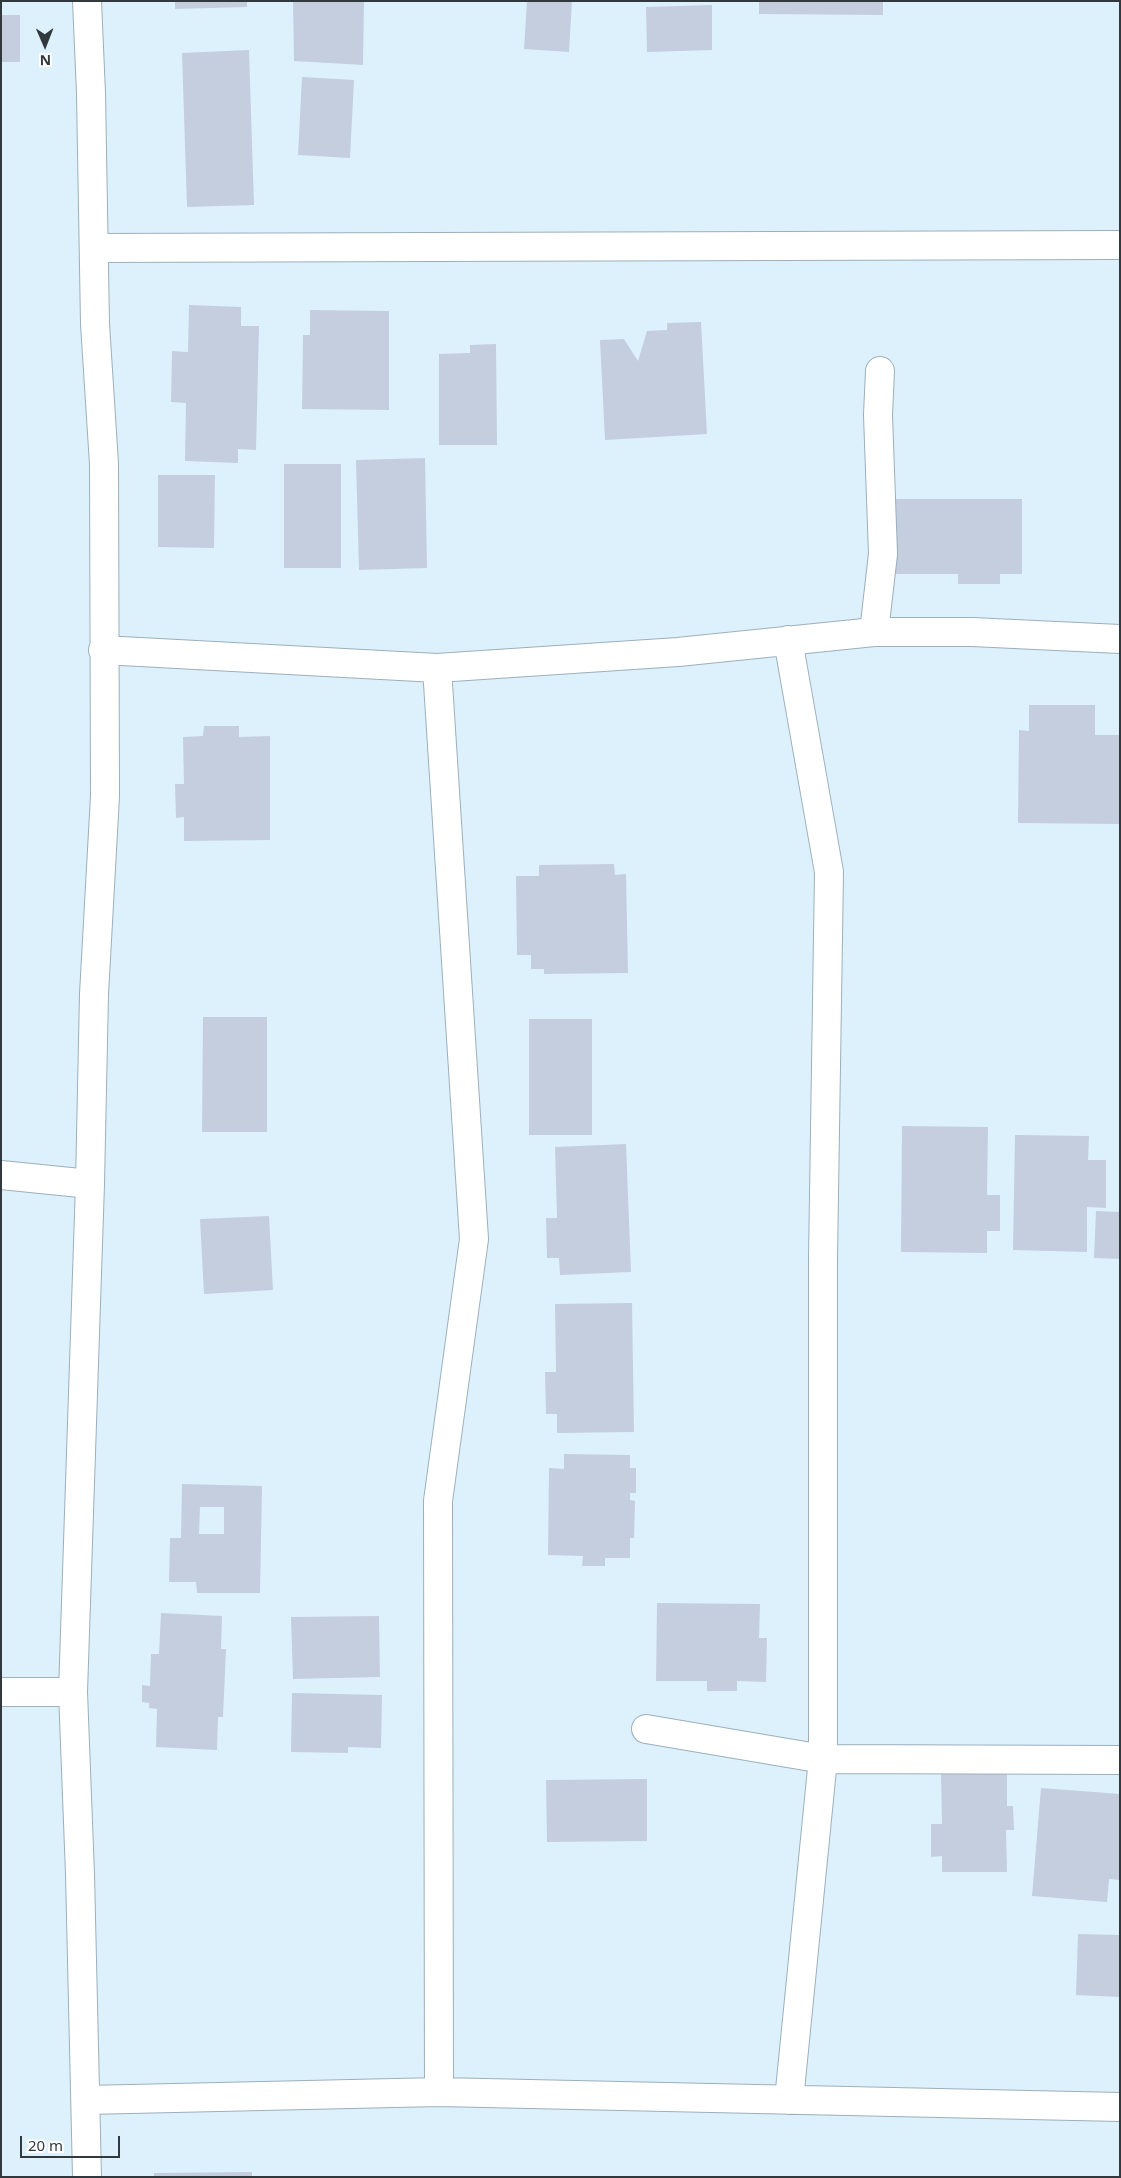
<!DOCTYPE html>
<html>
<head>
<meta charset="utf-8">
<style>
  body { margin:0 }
  #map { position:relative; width:1121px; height:2178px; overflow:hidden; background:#ddf1fd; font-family:"Noto Sans",sans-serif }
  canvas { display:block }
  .frame { position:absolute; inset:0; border:2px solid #32393e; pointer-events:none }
  .north { position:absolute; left:20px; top:20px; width:50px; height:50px; -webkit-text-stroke:4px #fff; paint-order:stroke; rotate:179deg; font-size:14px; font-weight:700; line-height:20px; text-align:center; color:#32393e }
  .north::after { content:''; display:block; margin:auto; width:18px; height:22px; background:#32393e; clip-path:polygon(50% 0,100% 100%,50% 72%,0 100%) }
  .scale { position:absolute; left:20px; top:2136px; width:100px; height:22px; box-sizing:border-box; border:2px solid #32393e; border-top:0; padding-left:6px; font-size:15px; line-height:18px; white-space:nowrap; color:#32393e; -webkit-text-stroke:4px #fff; paint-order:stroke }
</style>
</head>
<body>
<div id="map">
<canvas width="1121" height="2178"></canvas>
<div class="frame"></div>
<div class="north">N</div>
<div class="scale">20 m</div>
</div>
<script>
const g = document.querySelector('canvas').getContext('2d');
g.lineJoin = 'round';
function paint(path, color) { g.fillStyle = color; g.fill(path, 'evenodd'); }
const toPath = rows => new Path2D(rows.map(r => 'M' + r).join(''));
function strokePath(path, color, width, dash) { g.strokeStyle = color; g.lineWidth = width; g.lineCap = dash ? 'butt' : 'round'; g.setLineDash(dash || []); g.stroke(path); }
paint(toPath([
  [175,1,247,1,247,7,175,9],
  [293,1,364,1,363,65,294,61],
  [527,1,572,1,569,52,524,49],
  [759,1,883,1,883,15,759,14],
  [712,5,712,50,647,52,646,7],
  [1,15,20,15,20,62,1,62],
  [249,50,254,205,187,207,182,53],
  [302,77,354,80,350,158,298,155],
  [189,305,241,307,241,326,259,326,256,450,238,449,238,463,185,461,186,403,171,402,172,351,188,352],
  [310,310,389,311,389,410,302,409,303,335,310,335],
  [701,322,707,434,605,440,600,340,624,339,638,361,647,331,667,330,667,323],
  [496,344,497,445,439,445,439,354,470,353,470,345],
  [425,458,427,568,359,570,356,460],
  [284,464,341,464,341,568,284,568],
  [158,475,215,475,214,548,158,547],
  [896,499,1022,499,1022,574,1000,574,1000,584,958,584,958,574,896,574],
  [1029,705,1095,705,1095,735,1120,735,1120,824,1018,823,1019,730,1029,731],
  [204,726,239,726,239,737,270,736,270,840,184,841,184,817,176,818,175,784,184,784,183,737,203,736],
  [614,864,615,875,626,874,628,973,544,974,544,969,531,969,531,955,517,955,516,876,539,876,539,865],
  [203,1017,267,1017,267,1132,202,1132],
  [529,1019,592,1019,592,1135,529,1135],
  [902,1126,988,1127,987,1195,1000,1195,1000,1231,987,1231,987,1253,901,1252],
  [1015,1135,1089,1136,1088,1160,1106,1160,1106,1208,1087,1207,1087,1252,1013,1250],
  [626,1144,631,1272,560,1275,559,1258,547,1258,546,1218,557,1218,555,1147],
  [1096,1211,1120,1212,1120,1259,1094,1258],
  [269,1216,273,1290,204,1294,200,1219],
  [632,1303,634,1432,557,1433,557,1414,546,1414,545,1372,556,1372,555,1304],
  [564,1454,630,1455,630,1468,636,1468,636,1493,630,1493,630,1500,635,1501,634,1538,630,1538,630,1558,605,1558,605,1566,582,1566,583,1556,548,1555,549,1468,564,1469],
  [182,1484,262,1486,260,1593,197,1593,196,1582,169,1582,170,1538,181,1538],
  [200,1507,224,1507,224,1534,199,1534],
  [657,1603,760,1604,759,1638,767,1638,766,1682,737,1681,737,1691,707,1691,707,1681,656,1681],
  [161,1613,222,1616,221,1649,226,1649,223,1717,218,1717,217,1750,156,1747,157,1709,149,1708,149,1703,142,1702,142,1685,150,1686,151,1654,159,1654],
  [379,1616,380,1677,293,1679,291,1617],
  [292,1693,382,1695,381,1748,348,1747,348,1753,291,1752],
  [1007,1773,1007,1806,1013,1806,1014,1830,1006,1830,1007,1872,942,1872,942,1856,931,1857,931,1824,942,1824,941,1774],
  [647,1779,647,1841,547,1842,546,1780],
  [1041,1788,1120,1794,1120,1880,1109,1879,1107,1902,1032,1896],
  [1078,1934,1120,1935,1120,1997,1076,1995],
  [252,2172,252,2177,154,2177,154,2173]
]), '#c4cedf');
const minor = toPath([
  [94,248,1120,245],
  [874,632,883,554,878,415,880,371],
  [788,640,829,872,823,1259,823,1759,789,2100],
  [103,650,437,668,678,652,874,632,972,632,1120,639],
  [437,668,474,1239,438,1501,439,2092],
  [1,1175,90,1184],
  [1,1692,73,1692],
  [646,1729,823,1759,1120,1760],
  [86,2100,439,2092,1120,2107],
  [87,2177,80,1874,73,1692,90,1184,94,994,105,796,104,464,95,324,91,93,87,1]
]);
strokePath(minor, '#9cafba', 30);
strokePath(minor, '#fff', 28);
</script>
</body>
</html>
